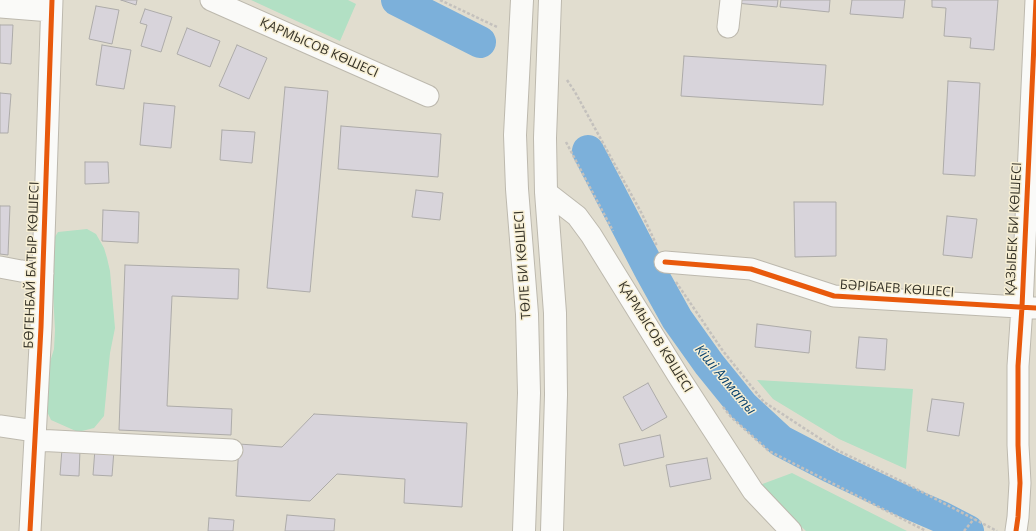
<!DOCTYPE html>
<html>
<head>
<meta charset="utf-8">
<style>
  body { margin:0 }
  canvas { display:block; background:#e1ddcf }
</style>
</head>
<body>
<canvas width="1036" height="531"></canvas>
<script>
const g = document.querySelector('canvas').getContext('2d');
g.lineJoin = 'round';
function paint(path, color) { g.fillStyle = color; g.fill(path, 'evenodd'); }
const toPath = rows => new Path2D(rows.map(r => 'M' + r).join(''));
function strokePath(path, color, width, dash) { g.strokeStyle = color; g.lineWidth = width; g.lineCap = dash ? 'butt' : 'round'; g.setLineDash(dash || []); g.stroke(path); }
function label(font, color, halo, rows, align = 'center') {
  g.font = font + ' "Open Sans",sans-serif'; g.lineWidth = 3; g.setLineDash([]); g.textBaseline = 'middle'; g.strokeStyle = halo; g.fillStyle = color; for (const [text, x, y, turn = 0] of rows) {
    g.save(); g.translate(x, y); g.rotate((+turn || 0) * Math.PI / 180); g.textAlign = isNaN(turn) ? turn : align; if (halo) g.strokeText(text, 0, 0); g.fillText(text, 0, 0); g.restore();
  }
}
paint(toPath([
  [251,0,348,0,356,4,340,41],
  [87,229,96,234,104,248,107,258,110,271,115,328,110,353,104,416,94,428,78,432,51,420,41,399,45,378,54,349,55,330,52,274,53,240,58,232],
  [757,380,913,389,906,469,839,439,773,399],
  [792,473,907,531,806,531,757,486]
]), '#b2e0c4');
strokePath(toPath([
  [397,0,480,42],
  [588,151,651,272,677,319,709,364,743,406,781,441,831,467,890,495,941,517,968,531]
]), '#7cb0da', 32);
const building = toPath([
  [121,0,137,0,136,5,121,0],
  [736,0,778,0,777,7,736,3,736,0],
  [781,0,830,0,829,12,780,7,781,0],
  [852,0,905,0,903,18,850,14,852,0],
  [932,0,998,0,994,50,970,48,971,38,944,36,946,8,932,7,932,0],
  [96,6,119,10,112,44,89,39,96,6],
  [145,9,172,17,161,52,141,46,147,25,140,23,145,9],
  [0,25,13,25,11,64,0,63,0,25],
  [187,28,220,41,210,67,177,54,187,28],
  [102,45,131,50,124,89,96,85,102,45],
  [237,45,267,58,249,99,219,86,237,45],
  [684,56,826,65,823,105,681,96,684,56],
  [948,81,980,83,975,176,943,174,948,81],
  [285,87,328,91,310,292,267,288,285,87],
  [0,93,11,94,8,133,0,133,0,93],
  [144,103,175,106,171,148,140,145,144,103],
  [341,126,441,134,438,177,338,169,341,126],
  [222,130,255,132,252,163,220,160,222,130],
  [85,162,108,162,109,183,85,184,85,162],
  [416,190,443,193,440,220,412,217,416,190],
  [794,202,836,202,836,256,795,257,794,202],
  [0,206,10,206,8,255,0,254,0,206],
  [103,210,139,212,138,243,102,241,103,210],
  [947,216,977,219,972,258,943,255,947,216],
  [125,265,239,269,238,299,172,296,167,406,232,409,231,435,119,430,125,265],
  [757,324,811,331,809,353,755,347,757,324],
  [859,337,887,339,885,370,856,368,859,337],
  [648,383,667,417,642,431,623,397,648,383],
  [932,399,964,403,959,436,927,431,932,399],
  [314,414,467,423,462,507,404,503,405,479,337,474,310,501,236,496,239,444,282,447,314,414],
  [660,435,664,457,624,466,619,444,660,435],
  [62,449,80,450,79,476,60,475,62,449],
  [95,449,114,450,112,476,93,475,95,449],
  [707,458,711,479,670,487,666,465,707,458],
  [287,515,335,519,334,531,285,531,287,515],
  [209,518,234,520,233,531,208,531,209,518]
]);
paint(building, '#d8d4db');
strokePath(building, '#adaba9', 1);
const minor = toPath([
  [211,0,428,96],
  [0,7,51,11],
  [728,27,731,0],
  [546,192,577,216,591,235,679,377,753,491,791,531],
  [665,262,751,269,834,296,1035,308],
  [0,267,21,271,43,273],
  [0,426,35,431],
  [35,440,232,450],
  [30,531,41,327,52,0],
  [1016,531,1018,517,1020,483,1018,445,1018,366,1022,307,1036,0]
]);
const major = toPath([
  [522,0,515,135,517,189,527,314,529,393,524,531],
  [550,0,545,138,546,192,555,313,556,395,552,531]
]);
strokePath(minor, '#bdb9ae', 23);
strokePath(major, '#bdb9ae', 24);
strokePath(toPath([
  [440,0,497,27],
  [567,80,575,92,642,214,657,246],
  [566,142,613,231],
  [676,282,723,351,764,402,839,451,901,481,997,531],
  [723,407,731,417,769,451,926,531],
  [964,531,974,519]
]), '#c4c1bd', 2.5, [3, 2]);
strokePath(minor, '#fafaf8', 21);
strokePath(major, '#fafaf8', 22);
strokePath(toPath([
  [665,262,751,269,834,296,1036,308],
  [30,531,41,327,52,0],
  [1016,531,1018,517,1020,483,1018,445,1018,366,1022,307,1036,0]
]), '#e8590c', 5);
label('13px', '#343126', '#f7efd4', [
  ["ҚАРМЫСОВ КӨШЕСІ",319,48,24],
  ["ҚАЗЫБЕК БИ КӨШЕСІ",1014,229,-87],
  ["БӨГЕНБАЙ БАТЫР КӨШЕСІ",32,265,-88],
  ["ТӨЛЕ БИ КӨШЕСІ",523,265,-94],
  ["БӘРІБАЕВ КӨШЕСІ",897,289,4],
  ["ҚАРМЫСОВ КӨШЕСІ",655,337,58]
]);
label('italic 14px', '#08426e', '#f7efd4', [
  ["Кіші Алматы",725,380,50]
]);
</script>
</body>
</html>
